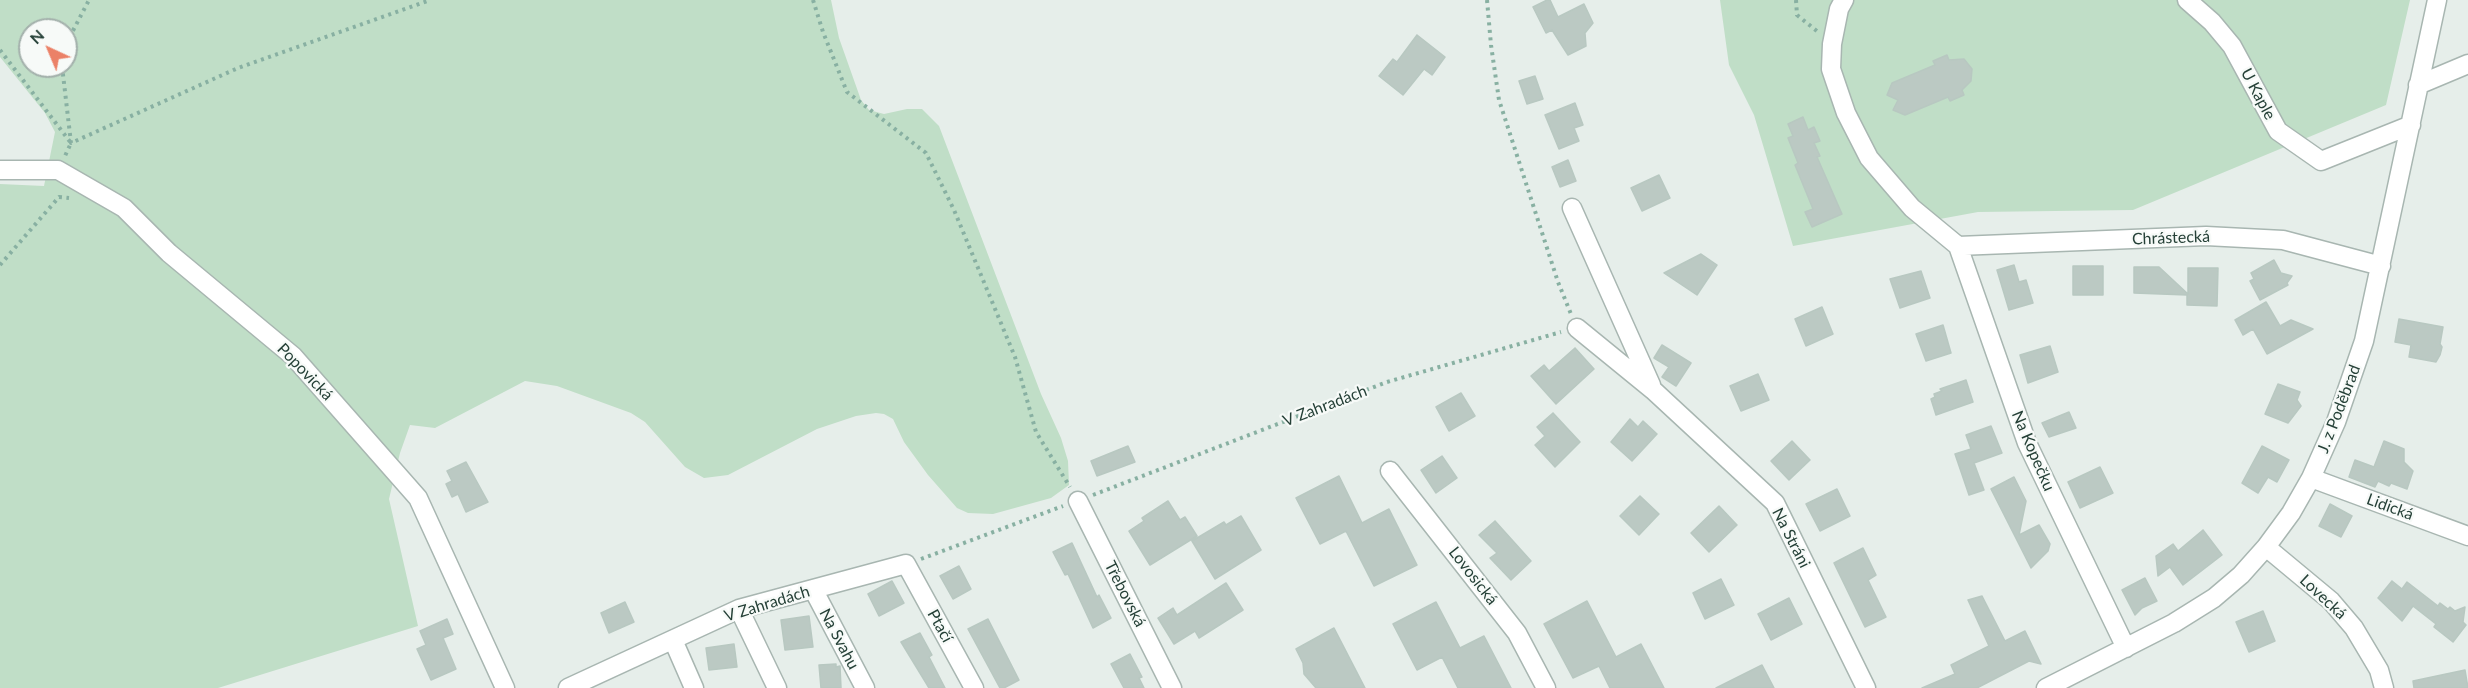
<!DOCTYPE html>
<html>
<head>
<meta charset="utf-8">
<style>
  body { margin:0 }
  #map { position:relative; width:2468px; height:688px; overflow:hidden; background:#e6eeea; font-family:Lato,sans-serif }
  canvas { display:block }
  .north { position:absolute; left:18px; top:18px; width:60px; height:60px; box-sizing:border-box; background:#f7faf8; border:2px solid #a3b0ab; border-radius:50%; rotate:316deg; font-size:16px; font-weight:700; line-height:24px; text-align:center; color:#254037 }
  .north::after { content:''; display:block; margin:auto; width:21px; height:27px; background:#eb8167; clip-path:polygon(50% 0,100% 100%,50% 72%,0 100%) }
</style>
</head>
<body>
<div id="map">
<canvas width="2468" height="688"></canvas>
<div class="north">N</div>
</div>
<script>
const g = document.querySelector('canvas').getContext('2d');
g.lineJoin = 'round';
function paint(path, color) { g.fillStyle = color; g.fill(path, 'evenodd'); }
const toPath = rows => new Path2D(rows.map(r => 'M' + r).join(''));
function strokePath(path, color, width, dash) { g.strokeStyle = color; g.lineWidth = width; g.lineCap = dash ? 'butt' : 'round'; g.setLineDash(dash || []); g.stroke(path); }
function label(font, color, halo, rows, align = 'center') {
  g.font = font + ' Lato,sans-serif'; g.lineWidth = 4.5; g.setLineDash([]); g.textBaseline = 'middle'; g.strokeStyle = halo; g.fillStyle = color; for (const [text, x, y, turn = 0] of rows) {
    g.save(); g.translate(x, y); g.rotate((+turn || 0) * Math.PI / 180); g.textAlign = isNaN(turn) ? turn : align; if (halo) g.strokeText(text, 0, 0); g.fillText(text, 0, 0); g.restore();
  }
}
paint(toPath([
  [0,0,831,0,839,38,861,100,869,110,884,114,907,109,922,109,939,126,1041,394,1061,438,1068,461,1069,485,1051,498,993,514,968,513,957,508,928,475,904,442,893,419,884,414,876,413,856,416,817,429,728,475,704,478,685,467,645,422,631,413,557,386,525,381,435,428,410,425,400,453,389,499,418,626,218,688,0,688,0,184,44,186,55,132,45,113,0,57],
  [30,30,66,30,66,66,30,66],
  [1720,0,2410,0,2386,105,2133,210,1978,212,1793,246,1754,115,1729,65]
]), '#c0dec7');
const building = toPath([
  [1547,0,1550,0,1558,17,1584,4,1593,23,1585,33,1586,46,1568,55,1552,30,1546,33,1533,7,1547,0],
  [1417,35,1445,57,1432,75,1424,69,1403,95,1379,76,1393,59,1397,62,1417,35],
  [1947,55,1949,60,1964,59,1972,69,1971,81,1962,90,1964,95,1950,101,1948,97,1905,115,1893,110,1898,100,1887,95,1892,83,1935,65,1933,61,1947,55],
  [1535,76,1543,99,1527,104,1519,81,1535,76],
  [1575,103,1583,125,1574,128,1579,141,1559,149,1545,115,1575,103],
  [1803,117,1808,130,1814,127,1820,141,1814,143,1820,156,1817,157,1842,214,1812,227,1805,212,1813,209,1795,165,1798,163,1788,138,1793,136,1788,124,1803,117],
  [1568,160,1576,181,1560,187,1552,167,1568,160],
  [1659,175,1670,198,1642,211,1631,188,1659,175],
  [1701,254,1717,265,1697,295,1664,273,1701,254],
  [2274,260,2281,273,2292,276,2287,283,2288,285,2260,300,2250,281,2254,279,2251,273,2274,260],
  [2014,265,2019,282,2026,280,2033,303,2009,310,1997,270,2014,265],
  [2073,266,2103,266,2103,295,2073,295,2073,266],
  [2134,267,2159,267,2188,294,2188,268,2218,268,2217,306,2187,305,2187,295,2134,293,2134,267],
  [1921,271,1930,298,1900,308,1890,279,1921,271],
  [2266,302,2280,326,2291,320,2313,329,2267,354,2253,329,2243,335,2235,320,2266,302],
  [1822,307,1833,334,1806,346,1795,319,1822,307],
  [2399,319,2443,327,2440,344,2442,347,2440,355,2436,362,2409,357,2411,345,2395,342,2399,319],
  [1943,325,1951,353,1926,361,1916,334,1943,325],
  [1662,345,1691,363,1676,386,1662,377,1669,367,1654,358,1662,345],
  [2050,346,2058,372,2028,383,2020,355,2050,346],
  [1575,348,1594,369,1556,404,1531,376,1544,365,1549,371,1575,348],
  [1758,374,1769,400,1741,411,1730,386,1758,374],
  [1966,380,1973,402,1936,415,1931,399,1935,397,1934,394,1942,391,1940,389,1966,380],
  [2278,384,2300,392,2297,400,2301,406,2288,423,2265,414,2278,384],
  [1461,393,1475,416,1449,431,1436,407,1461,393],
  [2069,412,2076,428,2049,437,2042,423,2069,412],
  [1553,413,1580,442,1555,467,1535,445,1545,436,1537,427,1553,413],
  [1630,419,1638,427,1643,421,1657,434,1632,461,1611,442,1630,419],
  [1991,426,2002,453,1974,463,1984,490,1969,495,1955,454,1971,449,1966,435,1991,426],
  [1792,441,1810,460,1789,480,1771,461,1792,441],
  [2384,441,2404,449,2404,462,2413,471,2407,489,2391,483,2389,486,2378,481,2375,487,2349,477,2355,460,2374,467,2384,441],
  [1128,446,1135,462,1097,476,1091,461,1128,446],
  [2262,446,2289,460,2277,482,2268,477,2258,493,2242,483,2262,446],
  [1442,456,1457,478,1436,493,1421,470,1442,456],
  [466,462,488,502,466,512,458,494,452,497,446,484,452,481,447,471,466,462],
  [2100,467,2113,493,2080,508,2068,482,2100,467],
  [1339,476,1362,523,1389,509,1417,565,1374,586,1346,531,1320,544,1296,498,1339,476],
  [2014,477,2026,501,2019,535,2039,525,2050,544,2048,551,2031,568,1991,489,2014,477],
  [1837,489,1850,516,1820,531,1806,504,1837,489],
  [1640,496,1659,514,1639,535,1620,516,1640,496],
  [1168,501,1180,520,1185,517,1197,536,1150,565,1129,531,1144,521,1142,518,1168,501],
  [2330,504,2352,516,2341,537,2319,526,2330,504],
  [1719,506,1737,525,1709,552,1691,533,1719,506],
  [1241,516,1261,550,1215,579,1192,541,1224,522,1226,525,1241,516],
  [1495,521,1531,561,1511,580,1490,558,1497,553,1479,535,1495,521],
  [2203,530,2222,555,2183,585,2170,567,2158,576,2156,556,2173,544,2178,551,2203,530],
  [1072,543,1097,597,1099,595,1111,618,1093,628,1068,574,1065,575,1053,552,1072,543],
  [1863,548,1876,575,1868,580,1886,617,1865,627,1834,563,1863,548],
  [959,566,971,589,953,599,940,576,959,566],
  [2145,578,2157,601,2142,608,2135,615,2122,590,2145,578],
  [1721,579,1734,605,1705,619,1693,593,1721,579],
  [892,581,904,603,879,616,868,594,892,581],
  [2392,581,2402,589,2407,582,2438,606,2440,603,2448,609,2450,607,2455,611,2465,607,2463,622,2466,625,2453,642,2434,627,2436,624,2413,606,2402,621,2378,598,2392,581],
  [1226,583,1243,610,1199,638,1195,631,1174,644,1158,618,1173,608,1177,615,1226,583],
  [1982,596,2005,641,2025,631,2041,664,2029,661,1977,688,1922,688,1955,674,1951,665,1989,646,1968,600,1982,596],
  [1789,598,1802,624,1771,640,1758,614,1789,598],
  [1587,601,1616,657,1641,644,1664,688,1610,688,1599,666,1573,678,1544,624,1587,601],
  [625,602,634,622,609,633,601,613,625,602],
  [1436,602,1460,648,1484,636,1511,688,1458,688,1442,657,1417,670,1393,624,1436,602],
  [2263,611,2275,641,2249,652,2236,622,2263,611],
  [809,616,813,647,785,650,781,620,809,616],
  [447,619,453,634,443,638,456,669,431,680,417,649,426,645,420,631,447,619],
  [988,619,1019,680,1004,688,1000,688,968,629,988,619],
  [1334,628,1365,688,1316,688,1304,674,1303,663,1296,649,1334,628],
  [920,633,932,655,929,657,945,688,929,688,901,642,920,633],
  [734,644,737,667,709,670,706,648,734,644],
  [1130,654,1142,677,1139,678,1144,688,1124,688,1111,664,1130,654],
  [836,664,836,667,840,666,841,688,821,688,819,665,836,664],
  [1762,665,1774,688,1716,688,1762,665],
  [2465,670,2468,688,2414,688,2413,681,2465,670]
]);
paint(building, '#bbc9c3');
strokePath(building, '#b8c8c1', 1.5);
const minor = toPath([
  [1844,0,1839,9,1832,44,1831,69,1846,113,1869,158,1912,208,1958,246],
  [2187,0,2212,22,2232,46,2278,131,2321,161,2411,125],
  [2418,85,2468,64],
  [0,170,58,170,124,208,169,253,293,356,418,498,505,688],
  [1572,208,1651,385],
  [1958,246,2027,443,2126,648],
  [1958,246,2206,236,2283,240,2381,266],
  [1577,328,1653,390,1775,503,1866,688],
  [1390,471,1517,633,1546,688],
  [2311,478,2468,536],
  [1078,501,1172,688],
  [2266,547,2331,601,2354,628,2379,670,2384,688],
  [813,589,865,688],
  [739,609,777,688],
  [673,640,694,688],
  [568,688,739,609,906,564,974,688],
  [2046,688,2174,623,2214,598,2241,575,2266,547,2291,513,2311,478,2336,422,2364,341,2437,0]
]);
strokePath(minor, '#a8b6b1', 21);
strokePath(toPath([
  [813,0,823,32,847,92,926,153,954,210,1015,357,1036,432,1070,487],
  [1487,0,1491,45,1499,100,1558,282,1571,314],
  [1796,0,1797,15,1818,32],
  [66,44,89,0],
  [0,50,71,143,65,156],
  [62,66,71,143,238,68,430,0],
  [0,265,59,197,69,198],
  [1093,495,1387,382,1561,332],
  [921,559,1063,506]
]), '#88b0a2', 4, [3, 4.5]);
strokePath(minor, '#fff', 18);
label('16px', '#254037', '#f7faf8', [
  ["U Kaple",2258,94,62],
  ["Chrástecká",2171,238,-2],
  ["Popovická",305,372,46],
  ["V Zahradách",1325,406,-21],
  ["J. z Poděbrad",2339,409,-69],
  ["Na Kopečku",2033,451,67],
  ["Lidická",2390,507,20],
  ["Na Stráni",1791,538,63],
  ["Lovosická",1473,576,52],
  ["Třebovská",1125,594,63],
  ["Lovecká",2323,597,43],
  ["V Zahradách",767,604,-17],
  ["Ptačí",940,626,61],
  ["Na Svahu",839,639,62]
]);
</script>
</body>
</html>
